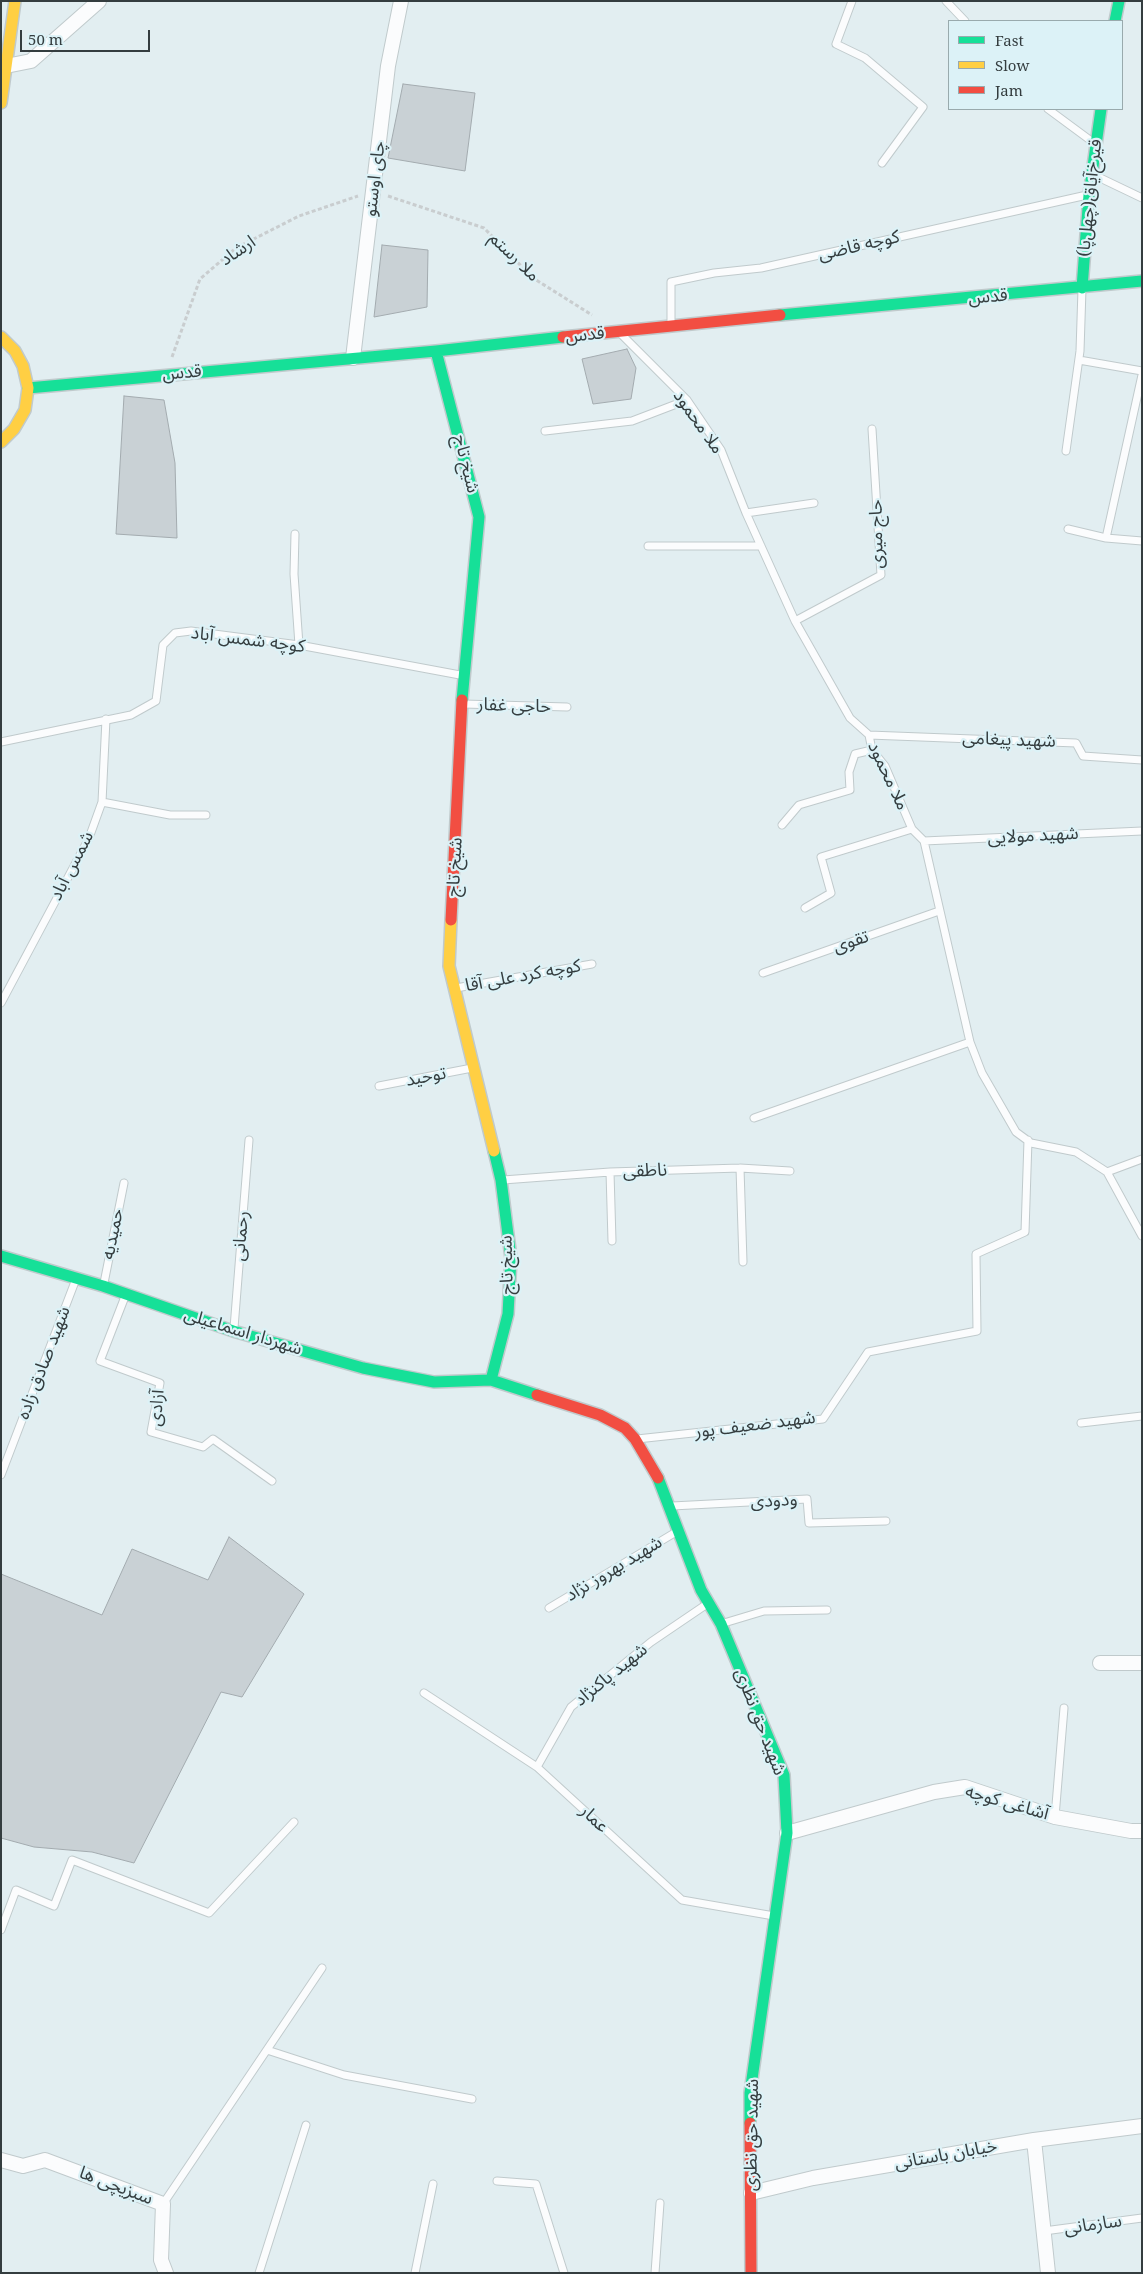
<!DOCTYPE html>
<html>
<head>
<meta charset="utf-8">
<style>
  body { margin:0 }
  #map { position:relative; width:1143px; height:2274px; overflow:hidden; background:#e2eef1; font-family:"Noto Serif",serif }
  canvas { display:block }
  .frame { position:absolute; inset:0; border:2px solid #343d3f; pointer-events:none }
  .legend { position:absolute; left:948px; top:20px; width:175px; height:90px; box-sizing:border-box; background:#dcf2f7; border:1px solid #99aaad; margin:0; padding:6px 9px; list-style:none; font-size:15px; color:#343d3f }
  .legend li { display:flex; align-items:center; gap:10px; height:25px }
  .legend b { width:25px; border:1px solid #99aaad }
  .scale { position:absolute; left:20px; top:30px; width:130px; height:22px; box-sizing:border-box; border:2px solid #343d3f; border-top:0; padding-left:6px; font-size:15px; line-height:18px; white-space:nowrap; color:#343d3f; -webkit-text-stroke:4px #dcf2f7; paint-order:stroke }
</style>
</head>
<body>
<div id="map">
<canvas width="1143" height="2274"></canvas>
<div class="frame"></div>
<ul class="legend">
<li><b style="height:6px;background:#16e098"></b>Fast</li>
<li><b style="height:6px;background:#ffcf43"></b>Slow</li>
<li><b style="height:6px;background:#f24e42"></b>Jam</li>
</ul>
<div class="scale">50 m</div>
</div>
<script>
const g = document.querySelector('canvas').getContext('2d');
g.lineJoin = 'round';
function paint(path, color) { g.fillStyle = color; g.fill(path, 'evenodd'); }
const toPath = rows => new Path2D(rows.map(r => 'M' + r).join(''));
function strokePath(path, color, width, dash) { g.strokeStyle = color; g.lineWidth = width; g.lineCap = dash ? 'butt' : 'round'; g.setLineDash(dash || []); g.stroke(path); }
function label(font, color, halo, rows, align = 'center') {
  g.font = font + ' "Noto Serif","Noto Sans Arabic",serif'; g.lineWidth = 4.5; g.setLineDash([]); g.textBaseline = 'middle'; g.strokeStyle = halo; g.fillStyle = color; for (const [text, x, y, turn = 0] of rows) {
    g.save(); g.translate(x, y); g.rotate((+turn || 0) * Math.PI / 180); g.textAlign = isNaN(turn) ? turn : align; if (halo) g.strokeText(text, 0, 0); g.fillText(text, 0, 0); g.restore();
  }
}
const building = toPath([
  [403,84,475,93,465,171,388,158,403,84],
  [382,245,428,250,427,307,374,317,382,245],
  [627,349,636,368,631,399,593,404,582,359,627,349],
  [124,396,164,400,175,463,177,538,116,534,124,396],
  [229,1537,304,1594,242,1697,221,1692,134,1863,92,1852,34,1847,1,1838,1,1574,102,1615,132,1549,208,1580,229,1537]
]);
paint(building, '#c9d1d5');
strokePath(building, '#a3abaf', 1);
const lane = toPath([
  [852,1,836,44,865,58,923,107,882,163],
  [946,1,965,21],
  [1048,109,1094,143],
  [1094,175,1142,198],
  [671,323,671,282,714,273,761,268,1087,195],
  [621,334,687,400,721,450,746,513,795,621,850,718,869,735,872,750,885,766,912,829,924,841,970,1042,982,1073,1016,1132,1031,1143,1076,1152,1107,1172,1142,1236],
  [1079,360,1142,371],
  [545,431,632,421,687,400],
  [1066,451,1080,351,1082,289],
  [746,513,814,503],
  [1068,529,1106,538,1142,541],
  [295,534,294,574,299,645],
  [1106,538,1142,375],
  [648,546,761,546],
  [795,621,881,575,872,429],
  [464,704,567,707],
  [869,735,1076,743,1083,756,1142,760],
  [1,742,131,715,156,701,163,645,175,633,191,631,299,645,460,675],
  [102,802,170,815,206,815],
  [782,825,799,805,850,790,849,772,855,754,872,750],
  [924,841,1142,831],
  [805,908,831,893,821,857,912,829],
  [763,973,939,911],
  [456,988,592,964],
  [1,1003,89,838,102,802,106,719],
  [379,1086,472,1068],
  [754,1118,970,1042],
  [740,1168,743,1262],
  [610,1172,612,1241],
  [1107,1172,1142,1159],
  [503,1180,610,1172,740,1168,790,1171],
  [104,1283,124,1183],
  [126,1294,100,1361,160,1383,151,1432,203,1447,213,1439,272,1481],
  [234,1328,249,1140],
  [1081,1423,1142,1416],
  [637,1439,823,1419,868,1352,977,1331,976,1254,1025,1232,1028,1140],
  [1,1475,76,1279],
  [672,1506,807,1499,809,1523,886,1521],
  [549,1608,676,1532],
  [724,1623,764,1611,827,1610],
  [424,1693,537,1767,682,1900,774,1916],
  [537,1767,571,1707,651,1642,707,1604],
  [1055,1817,1064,1708],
  [1,1930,16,1890,54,1906,72,1860,209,1913,294,1822],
  [267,2050,344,2075,472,2099],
  [497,2181,536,2184,564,2273],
  [163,2204,322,1968],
  [1044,2231,1142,2218],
  [259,2273,306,2125],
  [415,2273,433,2184],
  [655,2273,660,2203]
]);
const street = toPath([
  [6,66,31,61,99,1],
  [353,358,388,66,401,1],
  [1100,1663,1142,1663],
  [787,1833,934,1792,965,1787,1055,1817,1131,1831,1142,1831],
  [1034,2140,1048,2273],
  [1,2160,23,2166,45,2160,163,2204,161,2260,166,2273],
  [751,2193,813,2178,1034,2140,1142,2126]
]);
const fast = toPath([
  [1115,21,1119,1],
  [1082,288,1089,195,1101,109],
  [780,315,1142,281],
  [436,351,479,517,462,700],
  [28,388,436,351,563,337],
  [1,1256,103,1286,233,1331,363,1368,434,1382,491,1380,537,1395],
  [491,1380,508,1314,511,1258,501,1180,494,1151],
  [658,1478,701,1590,721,1624,784,1775,787,1833,750,2093,750,2123]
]);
const slow = toPath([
  [1,103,15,1],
  [1,337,15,351,23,366,28,388,25,410,14,429,1,442],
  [451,920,449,966,494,1151]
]);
const jam = toPath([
  [563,337,780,315],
  [451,920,462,700],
  [537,1395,600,1415,625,1428,635,1439,658,1478],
  [750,2123,751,2273]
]);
strokePath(lane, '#c0cacc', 9);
strokePath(street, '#c0cacc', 16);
strokePath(fast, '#c0cacc', 14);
strokePath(slow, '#c0cacc', 14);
strokePath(jam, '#c0cacc', 14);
strokePath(toPath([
  [388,196,484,228,533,278,592,315],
  [172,357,200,279,236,248,299,216,358,196]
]), '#c9cdcf', 3, [4, 2.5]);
strokePath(lane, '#fbfcfd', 7);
strokePath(street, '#fbfcfd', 14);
strokePath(fast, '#16e098', 11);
strokePath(slow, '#ffcf43', 11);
strokePath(jam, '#f24e42', 11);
label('18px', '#343d3f', '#dcf2f7', [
  ["چای اوستو",375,179,-83],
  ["قیرخ‌آیاق(چهل‌پا)",1090,198,-84],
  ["کوچه قاضی",859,246,-13],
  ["ارشاد",238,251,-34],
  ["ملا رستم",514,257,44],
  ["قدس",988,297,-5],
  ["قدس",585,335,-6],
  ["قدس",182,373,-5],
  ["ملا محمود",698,422,55],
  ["شیخ تاج",466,464,76],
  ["حاج میری",877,534,-91],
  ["کوچه شمس آباد",248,640,7],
  ["حاجی غفار",514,706,2],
  ["شهید پیغامی",1009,740,2],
  ["ملا محمود",888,776,65],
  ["شهید مولایی",1033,836,-3],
  ["شمس آباد",72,866,-63],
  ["شیخ تاج",455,867,-87],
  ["تقوی",851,942,-19],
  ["کوچه کرد علی آقا",523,976,-10],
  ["توحید",426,1077,-11],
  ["ناطقی",645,1171,-2],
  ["حمیدیه",113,1234,-79],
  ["رحمانی",241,1236,-85],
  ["شیخ تاج",507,1265,-91],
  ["شهردار اسماعیلی",243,1332,17],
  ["شهید صادق زاده",44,1363,-69],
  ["آزادی",157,1408,-85],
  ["شهید ضعیف پور",755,1425,-7],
  ["ودودی",774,1501,-3],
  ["شهید بهروز نژاد",614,1569,-31],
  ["شهید پاکنژاد",611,1675,-39],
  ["شهید حق نظری",760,1722,69],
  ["آشاغی کوچه",1007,1803,16],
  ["عمار",594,1819,43],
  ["شهید حق نظری",752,2135,-89],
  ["خیابان باستانی",946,2155,-10],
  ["سبزیچی ها",116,2186,21],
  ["سازمانی",1093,2225,-8]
]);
</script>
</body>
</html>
